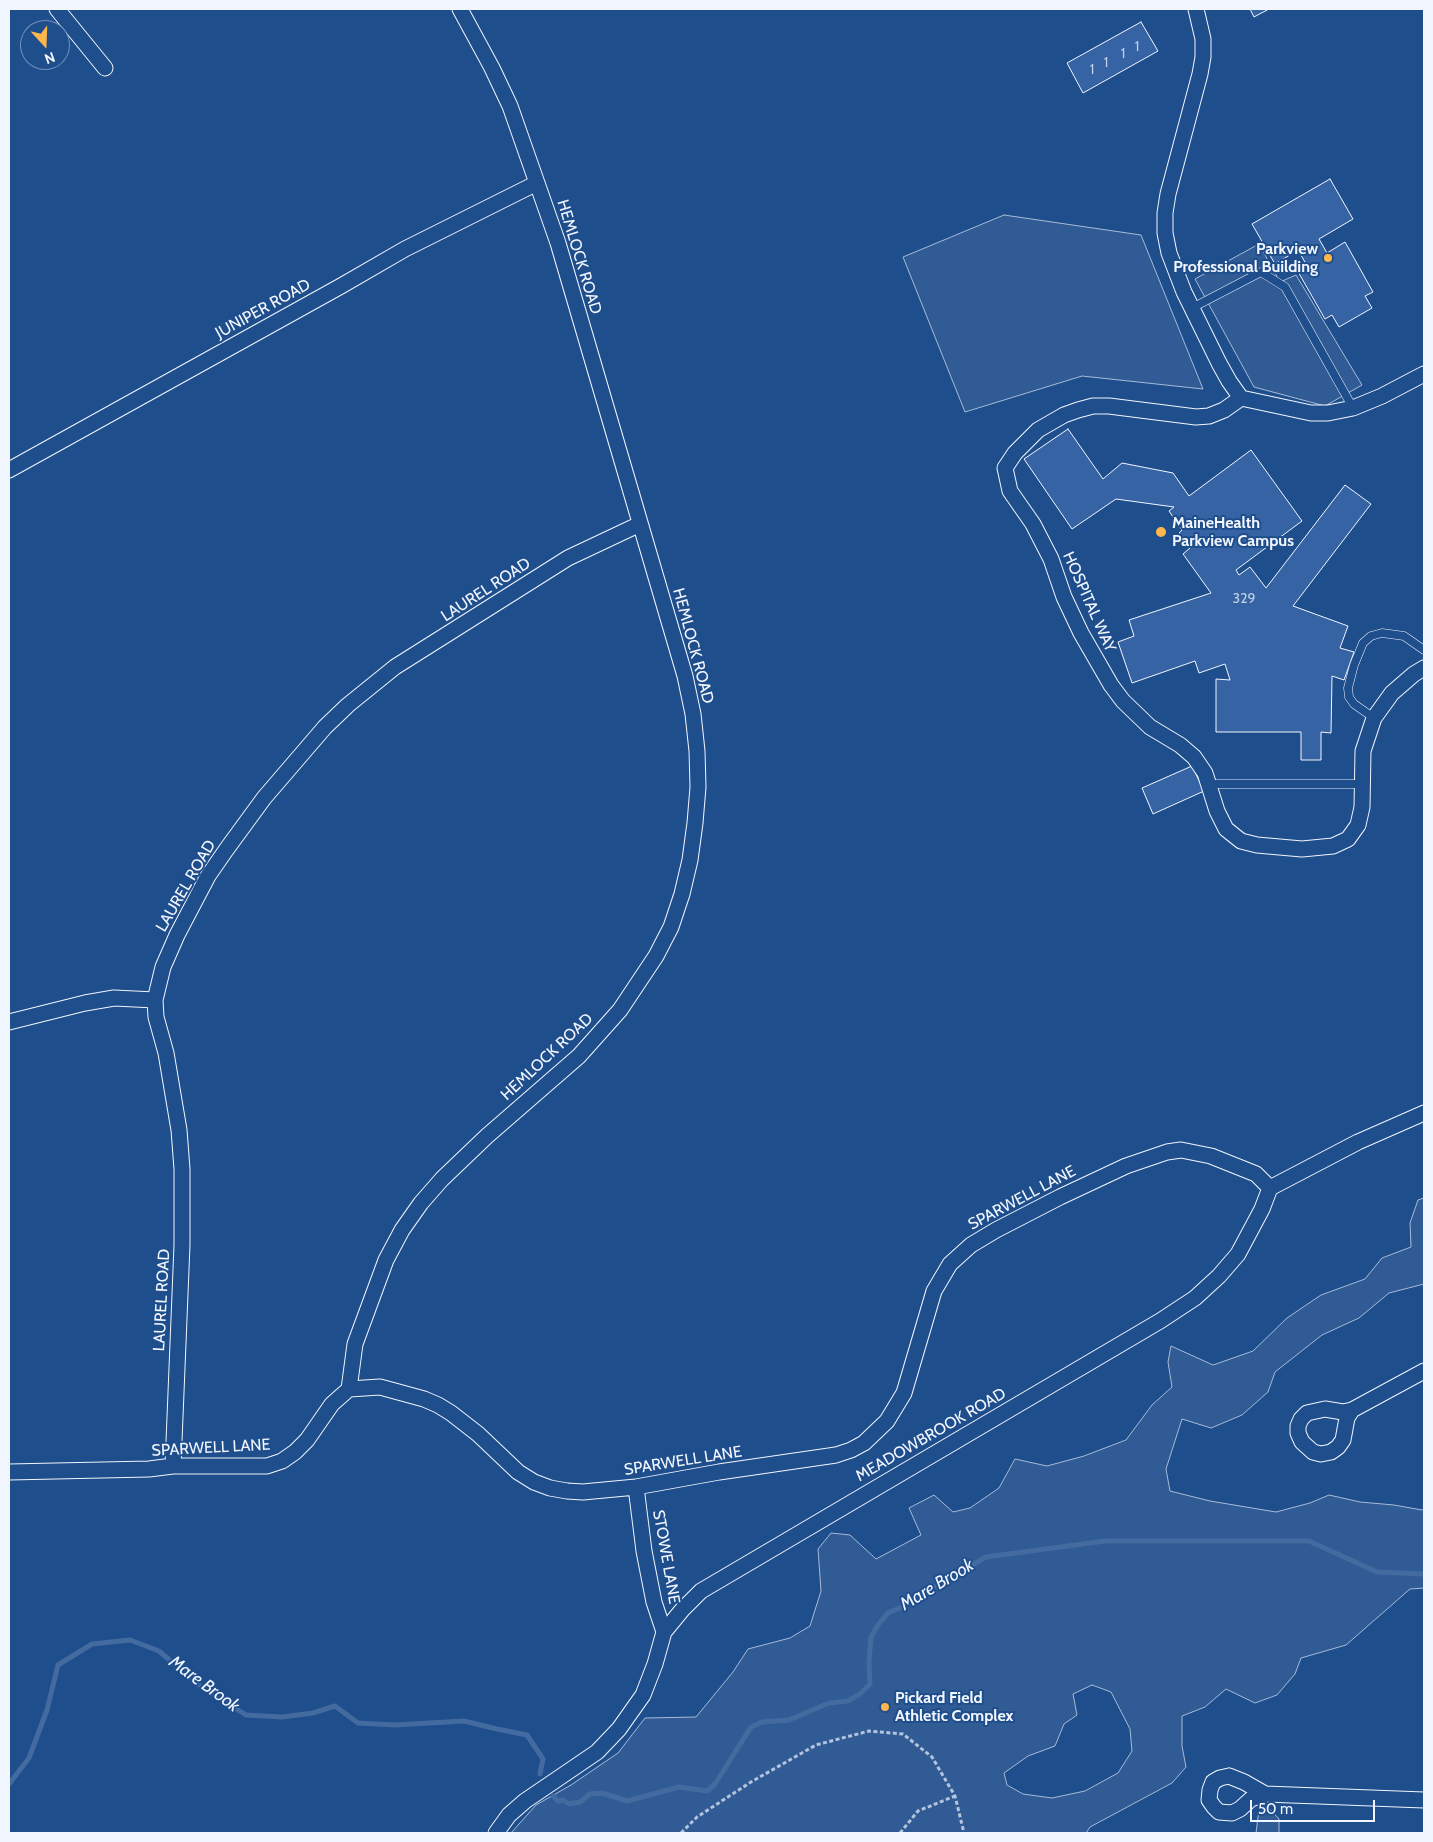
<!DOCTYPE html>
<html>
<head>
<meta charset="utf-8">
<style>
  body { margin:0 }
  #map { position:relative; width:1433px; height:1842px; overflow:hidden; background:#1f4e8c; font-family:Cabin,sans-serif }
  canvas { display:block }
  .frame { position:absolute; inset:0; border:10px solid #f2f6ff; pointer-events:none }
  .north { position:absolute; left:20px; top:20px; width:50px; height:50px; box-sizing:border-box; background:#1f4e8c; border:1px solid #7391ba; border-radius:50%; rotate:160deg; font-size:14px; font-weight:700; line-height:20px; text-align:center; color:#f2f6ff }
  .north::after { content:''; display:block; margin:auto; width:18px; height:22px; background:#ffb74d; clip-path:polygon(50% 0,100% 100%,50% 72%,0 100%) }
  .scale { position:absolute; left:1250px; top:1800px; width:125px; height:22px; box-sizing:border-box; border:2px solid #f2f6ff; border-top:0; padding-left:6px; font-size:15px; line-height:18px; white-space:nowrap; color:#f2f6ff; -webkit-text-stroke:4px #1f4e8c; paint-order:stroke }
</style>
</head>
<body>
<div id="map">
<canvas width="1433" height="1842"></canvas>
<div class="frame"></div>
<div class="north">N</div>
<div class="scale">50 m</div>
</div>
<script>
const g = document.querySelector('canvas').getContext('2d');
g.lineJoin = 'round';
function paint(path, color) { g.fillStyle = color; g.fill(path, 'evenodd'); }
const toPath = rows => new Path2D(rows.map(r => 'M' + r).join(''));
function strokePath(path, color, width, dash) { g.strokeStyle = color; g.lineWidth = width; g.lineCap = dash ? 'butt' : 'round'; g.setLineDash(dash || []); g.stroke(path); }
function label(font, color, halo, rows, align = 'center') {
  g.font = font + ' Cabin,sans-serif'; g.lineWidth = 4; g.setLineDash([]); g.textBaseline = 'middle'; g.strokeStyle = halo; g.fillStyle = color; for (const [text, x, y, turn = 0] of rows) {
    g.save(); g.translate(x, y); g.rotate((+turn || 0) * Math.PI / 180); g.textAlign = isNaN(turn) ? turn : align; if (halo) g.strokeText(text, 0, 0); g.fillText(text, 0, 0); g.restore();
  }
}
const built = toPath([
  [1004,215,1141,235,1203,389,1082,376,965,412,903,257,1004,215],
  [1259,244,1280,282,1296,275,1362,385,1325,406,1254,387,1195,279,1259,244],
  [1424,1198,1424,1284,1389,1293,1359,1318,1322,1335,1275,1372,1268,1392,1242,1415,1211,1428,1182,1419,1166,1469,1170,1491,1210,1501,1276,1512,1310,1503,1329,1495,1360,1502,1394,1505,1422,1510,1424,1508,1424,1588,1410,1589,1346,1645,1301,1658,1295,1674,1277,1695,1255,1703,1226,1689,1205,1707,1182,1716,1182,1746,1186,1767,1172,1783,1090,1827,1086,1833,511,1833,536,1805,571,1785,618,1753,645,1718,696,1717,733,1672,748,1649,790,1638,810,1626,821,1591,818,1549,831,1533,850,1535,876,1559,921,1535,909,1508,934,1495,953,1512,970,1508,999,1488,1015,1459,1047,1466,1084,1456,1126,1440,1152,1405,1172,1387,1168,1362,1171,1346,1213,1365,1253,1351,1287,1318,1321,1295,1365,1279,1382,1258,1411,1247,1410,1223,1418,1200,1424,1198],
  [1092,1685,1111,1692,1130,1729,1132,1751,1118,1773,1085,1791,1052,1798,1023,1794,1007,1785,1004,1773,1028,1756,1055,1746,1064,1724,1077,1715,1073,1694,1092,1685],
  [1266,1805,1279,1819,1279,1833,1256,1833,1259,1809,1266,1805]
]);
paint(built, '#305b95');
strokePath(built, '#a8bbd7', 1);
strokePath(toPath([
  [9,1784,29,1758,47,1710,58,1665,92,1644,130,1640,159,1651,199,1685,246,1715,282,1717,313,1713,335,1706,358,1723,395,1725,464,1721,497,1729,527,1735,543,1759,540,1774],
  [553,1796,558,1801,563,1800,569,1804,580,1802,590,1794,602,1793,627,1801,679,1787,707,1791,715,1784,751,1727,762,1722,789,1720,829,1703,848,1701,860,1694,870,1684,869,1662,871,1637,878,1625,888,1613,918,1600,931,1589,986,1557,1105,1541,1309,1541,1377,1572,1424,1574]
]), '#446ba0', 5);
const building = toPath([
  [1250,9,1269,9,1254,17,1250,9],
  [1141,22,1158,51,1083,93,1067,63,1141,22],
  [1330,179,1353,219,1319,239,1327,253,1345,242,1373,292,1365,296,1372,308,1339,327,1332,315,1325,319,1297,270,1306,264,1298,250,1275,264,1252,224,1330,179],
  [1068,429,1103,479,1122,463,1173,473,1189,496,1251,450,1302,521,1236,570,1239,575,1250,567,1266,588,1345,485,1371,504,1293,606,1348,626,1340,648,1354,652,1344,680,1332,676,1331,733,1321,732,1321,760,1301,760,1301,732,1216,732,1216,679,1230,680,1225,664,1199,673,1195,661,1132,683,1118,642,1134,636,1129,620,1211,593,1183,554,1190,548,1179,533,1182,530,1169,511,1174,507,1116,499,1072,529,1024,459,1068,429],
  [1192,766,1204,791,1153,814,1142,788,1192,766]
]);
paint(building, '#3563a3');
strokePath(building, '#f2f6ff', 1);
const lane = toPath([
  [1192,308,1261,272,1285,287,1353,408],
  [1374,718,1354,704,1349,697,1348,688,1354,665,1363,643,1371,636,1382,633,1404,636,1424,650],
  [1209,784,1362,784]
]);
const street = toPath([
  [57,9,105,68],
  [1196,9,1203,39,1203,57,1200,74,1168,194,1165,213,1165,233,1169,253,1184,292,1219,363,1229,381,1241,398,1311,413,1328,413,1353,408,1382,396,1424,374],
  [1241,398,1224,410,1209,416,1196,417,1109,406,1093,406,1078,410,1064,415,1038,430,1015,453,1005,468,1010,491,1033,524,1051,559,1064,597,1081,633,1111,685,1123,701,1150,727,1180,745,1194,757,1205,773,1217,811,1226,829,1241,841,1257,845,1302,849,1333,846,1348,839,1358,825,1362,807,1363,751,1374,718,1392,693,1414,674,1424,668],
  [9,470,341,286,405,249,537,183],
  [9,1022,85,1003,114,998,155,1000],
  [349,1389,355,1344,386,1260,402,1230,421,1203,442,1179,487,1136,579,1056,620,1010,656,956,671,927,682,894,690,860,695,823,698,787,697,751,693,714,685,676,558,243,510,106,492,68,460,9],
  [1325,1409,1343,1412,1352,1410,1347,1418,1343,1440,1338,1447,1331,1452,1321,1454,1313,1452,1302,1442,1298,1433,1298,1426,1301,1419,1307,1413,1325,1409],
  [1352,1410,1424,1371],
  [173,1466,182,1245,182,1169,179,1130,166,1053,156,1017,155,1000,163,967,177,935,208,876,226,850,264,798,325,727,348,705,395,667,568,558,640,524],
  [9,1472,149,1469,173,1466,267,1466,282,1461,295,1452,307,1440,332,1404,349,1389,380,1387,424,1399,438,1405,451,1413,478,1434,518,1472,534,1482,550,1488,567,1491,583,1492,636,1487,719,1472,836,1455,851,1450,864,1443,887,1421,904,1393,934,1291,950,1264,971,1245,996,1230,1060,1197,1126,1166,1167,1152,1181,1150,1211,1156,1256,1174,1270,1188],
  [636,1487,644,1551,654,1602,664,1632],
  [1229,1776,1244,1782,1265,1794,1251,1799,1240,1809,1232,1813,1219,1812,1214,1807,1209,1800,1210,1790,1213,1782,1220,1778,1229,1776],
  [1265,1794,1424,1800],
  [496,1833,509,1815,525,1801,597,1752,619,1729,643,1695,655,1664,664,1632,682,1610,701,1591,1160,1321,1195,1298,1219,1276,1238,1254,1262,1209,1270,1188,1358,1142,1424,1113]
]);
strokePath(lane, '#f2f6ff', 9);
strokePath(street, '#f2f6ff', 17);
strokePath(toPath([
  [681,1833,697,1817,751,1782,816,1745,869,1731,903,1734,932,1757,955,1796,964,1833],
  [900,1833,918,1811,955,1796]
]), '#b3c4dc', 3, [4, 2.5]);
strokePath(lane, '#1f4e8c', 8);
strokePath(street, '#1f4e8c', 15);
for (const [x, y, r, color] of [
  [1328,258,5,"#ffb74d"],
  [1161,532,6,"#ffb74d"],
  [885,1707,5,"#ffb74d"]
]) { const dot = new Path2D(); dot.arc(x, y, r, 0, 2 * Math.PI); g.fillStyle = color; g.fill(dot); strokePath(dot, '#1f4e8c', 2); }
label('14px', '#c3d1e8', null, [
  ["1",1137,47],
  ["1",1123,54],
  ["1",1106,63],
  ["1",1092,70],
  ["329",1244,599]
]);
label('bold 16px', '#f2f6ff', '#1f4e8c', [
  ["Parkview",1318,249,"right"],
  ["Professional Building",1318,267,"right"],
  ["MaineHealth",1172,523],
  ["Parkview Campus",1172,541],
  ["Pickard Field",895,1698],
  ["Athletic Complex",895,1716]
], 'left');
label('16px', '#f2f6ff', '#1f4e8c', [
  ["HEMLOCK ROAD",579,257,73],
  ["JUNIPER ROAD",263,309,-29],
  ["LAUREL ROAD",486,590,-33],
  ["HOSPITAL WAY",1089,602,66],
  ["HEMLOCK ROAD",693,646,75],
  ["LAUREL ROAD",186,886,-60],
  ["HEMLOCK ROAD",547,1057,-43],
  ["SPARWELL LANE",1022,1198,-28],
  ["LAUREL ROAD",162,1300,-87],
  ["MEADOWBROOK ROAD",931,1435,-30],
  ["SPARWELL LANE",211,1448,-3],
  ["SPARWELL LANE",683,1461,-9],
  ["STOWE LANE",666,1557,80]
]);
label('italic 18px', '#f2f6ff', '#1f4e8c', [
  ["Mare Brook",937,1585,-31],
  ["Mare Brook",204,1684,36]
]);
</script>
</body>
</html>
